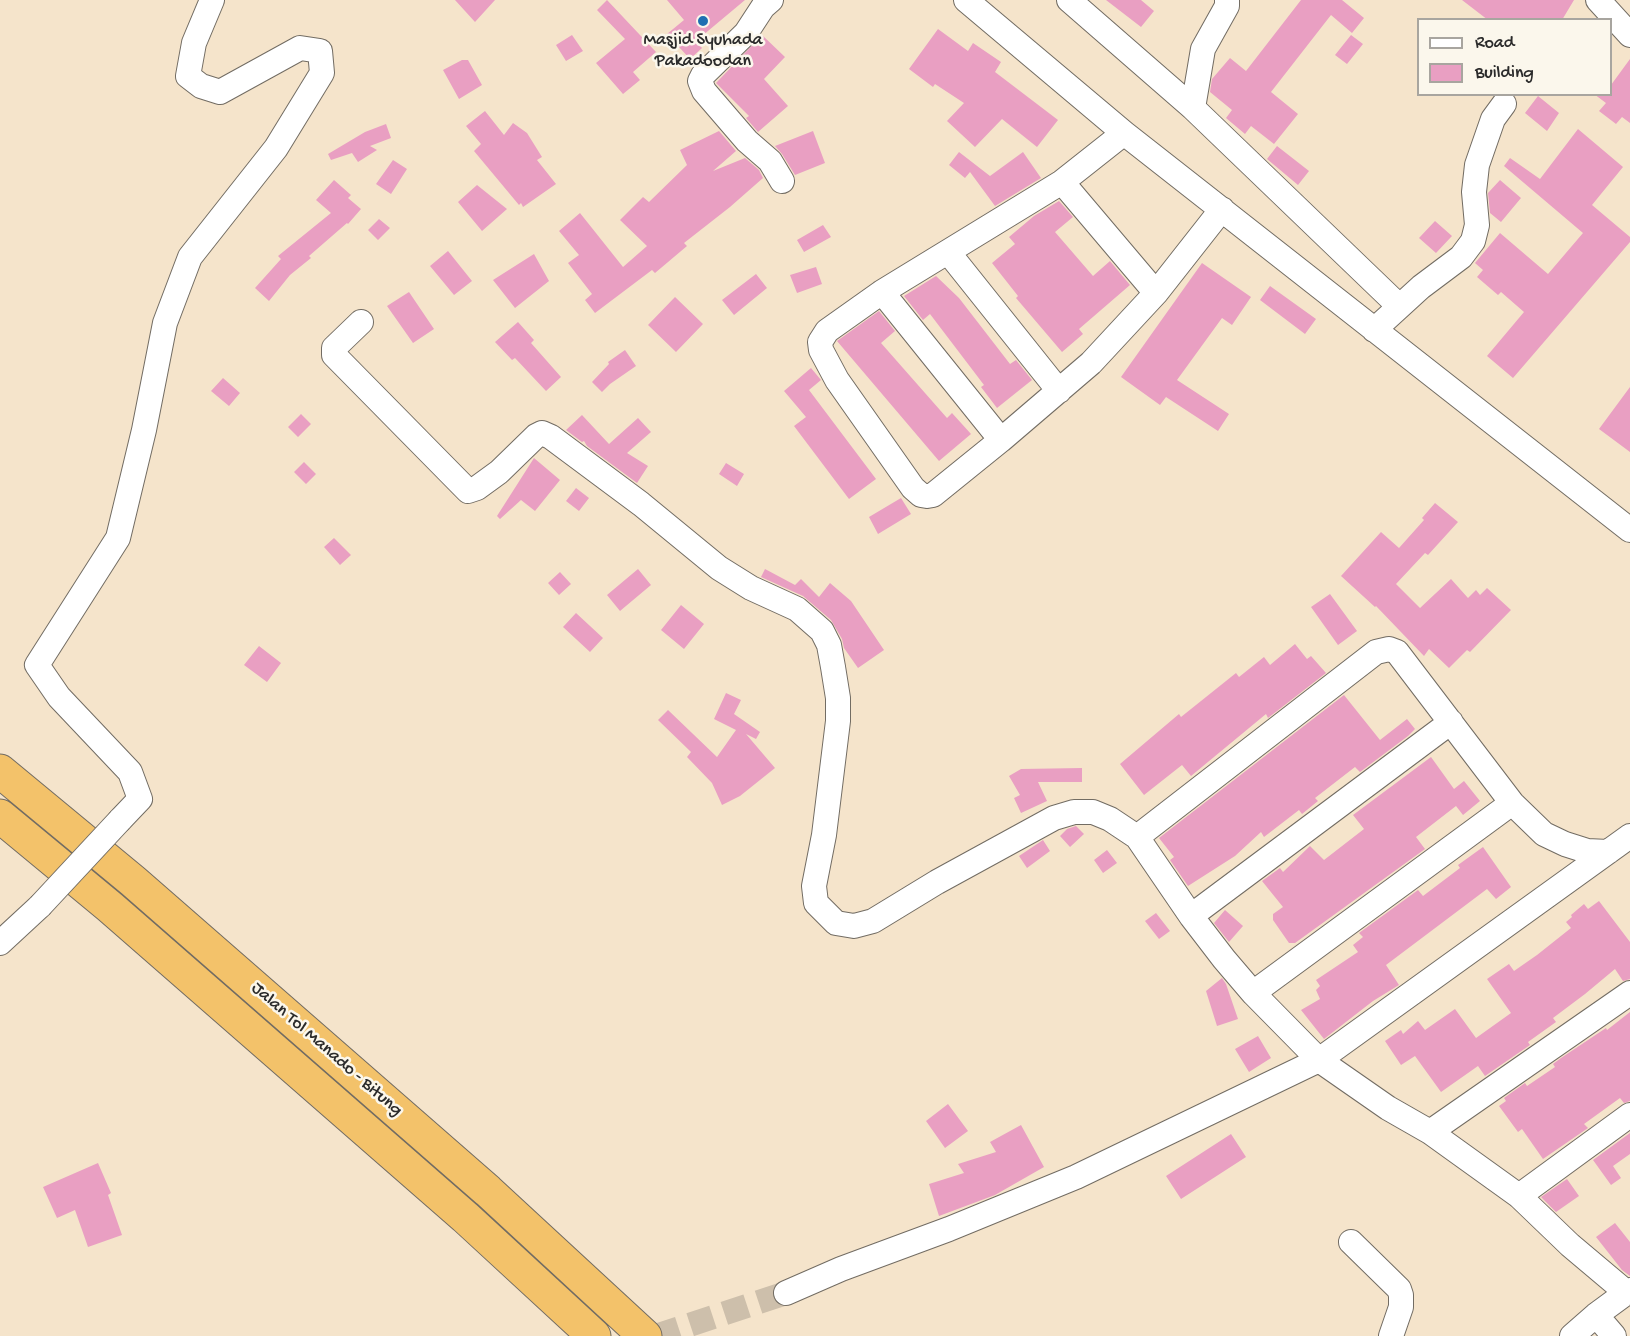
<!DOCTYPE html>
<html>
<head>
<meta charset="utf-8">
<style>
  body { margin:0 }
  #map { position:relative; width:1630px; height:1336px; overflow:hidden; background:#f5e4cb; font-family:"Gochi Hand",sans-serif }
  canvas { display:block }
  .legend { position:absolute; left:1417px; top:18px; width:195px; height:78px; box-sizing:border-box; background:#fbf7ec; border:2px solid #a8a59f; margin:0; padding:8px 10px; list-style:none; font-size:18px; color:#2b2b2b }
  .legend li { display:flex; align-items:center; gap:12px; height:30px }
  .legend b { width:30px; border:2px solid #a8a59f }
</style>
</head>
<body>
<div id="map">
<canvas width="1630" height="1336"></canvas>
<ul class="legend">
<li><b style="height:8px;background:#fff"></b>Road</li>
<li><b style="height:16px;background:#e99fc2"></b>Building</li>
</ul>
</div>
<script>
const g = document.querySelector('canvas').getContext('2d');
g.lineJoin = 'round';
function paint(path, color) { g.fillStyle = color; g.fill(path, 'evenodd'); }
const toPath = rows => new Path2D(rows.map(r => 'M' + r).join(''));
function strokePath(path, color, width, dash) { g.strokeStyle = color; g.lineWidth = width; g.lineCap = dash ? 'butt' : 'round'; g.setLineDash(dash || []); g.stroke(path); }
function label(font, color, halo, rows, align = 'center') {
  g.font = font + ' "Gochi Hand",sans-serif'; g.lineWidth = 5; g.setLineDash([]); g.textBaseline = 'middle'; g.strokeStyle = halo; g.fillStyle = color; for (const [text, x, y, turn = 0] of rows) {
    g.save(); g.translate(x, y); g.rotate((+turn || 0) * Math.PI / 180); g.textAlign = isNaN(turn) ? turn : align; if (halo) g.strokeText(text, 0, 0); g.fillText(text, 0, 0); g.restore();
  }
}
paint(toPath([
  [455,0,495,0,475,22],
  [607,0,656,52,633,72,640,80,623,94,596,63,625,39,597,10],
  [667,0,745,0,696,41,702,48,690,59,667,34,684,20],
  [1106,0,1141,0,1154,11,1141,27],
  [1301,0,1342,0,1364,18,1352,33,1331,15,1271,92,1298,114,1274,144,1251,126,1245,134,1226,118,1232,110,1210,92,1212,79,1230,58,1246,71],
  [1462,0,1574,0,1562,20,1488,20],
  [938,29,968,51,973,43,1001,62,995,72,1058,120,1037,147,1002,119,975,147,947,121,964,103,935,84,933,87,909,69],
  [572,35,583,51,566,61,556,45],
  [762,35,785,57,764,79,788,106,758,132,746,118,749,116,716,83],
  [1351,35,1363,44,1347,64,1335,55],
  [1630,59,1630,123,1622,117,1616,124,1599,111,1606,103,1594,94,1611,94,1611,85],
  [462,60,468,60,482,85,459,99,443,70],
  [1538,96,1559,113,1547,131,1525,113],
  [485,111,504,135,513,123,527,133,542,157,537,160,556,184,523,207,521,203,519,205,474,151,481,144,466,126],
  [386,124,391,138,370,146,377,150,358,162,352,153,331,160,328,154,365,132],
  [1578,129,1623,167,1592,205,1630,237,1630,242,1513,378,1487,356,1524,312,1501,292,1498,295,1477,277,1483,270,1475,263,1500,233,1548,274,1583,233,1504,166,1510,158,1540,179],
  [719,131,736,151,713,171,745,158,759,170,763,178,730,207,684,243,687,246,655,273,652,270,595,313,585,300,592,294,568,263,579,255,559,231,580,213,623,267,647,246,620,220,643,197,649,202,687,165,680,150],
  [813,131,825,163,795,175,782,154,775,146],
  [1277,146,1309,171,1298,185,1267,159],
  [959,152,990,176,1023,152,1041,178,995,206,970,172,965,178,949,165],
  [393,160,407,169,391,194,376,184],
  [334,180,351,195,348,198,361,209,348,224,347,223,309,256,311,258,290,275,269,301,255,288,281,259,278,256,331,213,316,200],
  [1500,180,1521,198,1501,222,1490,213,1488,193],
  [477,185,507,209,482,231,458,202],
  [1059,201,1073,217,1055,232,1093,276,1110,261,1130,285,1079,329,1083,334,1062,352,1016,298,1018,296,992,263,1015,244,1009,237,1034,216],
  [379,219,390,228,378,240,368,230],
  [1435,221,1452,236,1436,253,1419,238],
  [823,225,831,237,804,252,797,240],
  [448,251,472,281,454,295,430,266],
  [534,254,549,281,515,308,493,280],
  [1202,263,1251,297,1232,325,1222,318,1177,380,1229,414,1218,431,1166,397,1160,405,1121,377],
  [816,267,822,284,797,293,790,275],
  [756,274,767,288,734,315,722,300],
  [936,276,959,298,1010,364,1016,360,1032,380,997,408,981,387,984,385,930,314,923,320,904,296],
  [1270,286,1316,319,1305,334,1260,300],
  [409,292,434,329,413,343,387,306],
  [675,297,703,324,676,352,648,325],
  [879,311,895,331,881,343,947,418,952,413,971,434,939,461,837,341],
  [518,322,534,340,531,343,561,377,546,391,515,358,512,360,495,342],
  [625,350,636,366,610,384,602,392,592,382,609,364,608,362],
  [811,368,821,380,809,390,876,479,849,499,794,426,806,417,784,391],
  [223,378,240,393,229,406,211,391],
  [1630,387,1630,452,1599,429],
  [301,414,311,424,298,437,288,427],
  [582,415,609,444,638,418,651,432,627,453,648,466,637,483,587,446,584,441,582,442,566,430],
  [534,458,560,480,535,511,521,500,500,519,497,516],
  [304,462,316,474,306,484,294,472],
  [726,463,744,474,737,486,719,474],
  [576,488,589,498,579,511,566,501],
  [901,498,911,514,878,534,869,517],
  [1435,503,1458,522,1428,555,1425,553,1396,584,1420,608,1451,579,1468,598,1476,590,1480,595,1487,588,1511,610,1470,652,1467,650,1449,668,1429,649,1424,656,1376,606,1375,607,1341,576,1381,532,1399,548,1424,520,1422,518],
  [334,538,351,555,340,565,324,547],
  [638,569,651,585,620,611,607,595],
  [765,569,795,585,801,579,819,597,830,583,851,601,884,650,858,668,844,648,842,639,831,620,803,596,761,577],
  [560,572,571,584,559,595,548,583],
  [1330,594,1357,631,1338,645,1311,607],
  [681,605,704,624,684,649,661,630],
  [576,613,603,638,590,652,563,627],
  [1295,644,1307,659,1311,656,1326,673,1268,718,1266,714,1191,776,1182,765,1144,795,1120,764,1179,714,1181,717,1236,673,1239,677,1264,657,1270,665],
  [259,646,281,663,267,682,244,665],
  [726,693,741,700,734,714,760,732,756,739,746,734,775,768,740,796,722,805,712,783,687,757,691,752,658,720,668,710,717,757,736,730,714,719],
  [1344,695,1380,740,1407,719,1415,729,1408,736,1360,772,1355,767,1315,798,1318,801,1302,814,1299,810,1264,837,1261,832,1235,856,1188,886,1170,860,1174,857,1159,838],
  [1431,757,1454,789,1464,781,1480,801,1463,815,1456,806,1416,837,1425,849,1295,943,1289,943,1273,920,1273,914,1283,907,1262,881,1280,868,1283,872,1310,846,1324,860,1364,829,1353,815],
  [1082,768,1082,782,1038,782,1047,801,1021,813,1014,798,1020,795,1009,776,1021,769],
  [1076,826,1084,834,1070,847,1060,836,1067,829],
  [1043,840,1050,851,1027,868,1019,856],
  [1483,847,1511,887,1496,899,1487,889,1386,965,1399,985,1373,1001,1324,1039,1301,1010,1320,999,1316,990,1320,986,1316,980,1358,952,1353,945,1363,937,1359,933,1418,890,1423,896,1460,868,1458,865],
  [1107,850,1117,863,1103,873,1094,860],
  [1599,901,1630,942,1630,979,1623,981,1615,969,1585,994,1553,1018,1556,1022,1528,1042,1530,1045,1485,1076,1478,1066,1441,1092,1415,1056,1401,1065,1385,1041,1401,1030,1403,1034,1418,1021,1425,1030,1455,1009,1476,1038,1511,1013,1487,979,1509,964,1514,971,1537,955,1571,928,1566,922,1572,917,1571,915,1584,904,1588,909],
  [1225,910,1243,926,1229,942,1214,923],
  [1156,913,1170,931,1159,939,1145,921],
  [1222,978,1226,984,1238,1019,1217,1026,1206,991],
  [1630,1012,1630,1101,1624,1103,1620,1098,1584,1124,1588,1128,1543,1159,1522,1129,1518,1132,1499,1106,1506,1101,1504,1098,1525,1083,1527,1086,1555,1067,1553,1064,1561,1058,1606,1028,1607,1030],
  [1258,1036,1271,1058,1249,1072,1235,1049],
  [948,1104,968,1131,945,1148,926,1121],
  [1021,1125,1044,1167,995,1195,939,1216,929,1184,964,1173,958,1164,996,1152,990,1142],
  [1630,1133,1630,1154,1613,1166,1621,1178,1611,1185,1593,1160],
  [1231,1134,1246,1157,1181,1199,1166,1176],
  [98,1163,111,1193,108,1195,122,1235,88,1247,75,1210,57,1218,43,1187],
  [1567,1179,1579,1196,1556,1212,1541,1197],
  [1615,1223,1630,1242,1630,1276,1622,1270,1596,1237]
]), '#e99fc2');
strokePath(toPath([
  [656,1336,786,1293]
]), '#cdbfab', 24, [24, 12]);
const minor = toPath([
  [771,0,763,7,746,33,703,75,700,81,704,91,747,141,770,161,782,181],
  [966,0,1124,133,1630,530],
  [1069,0,1193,108],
  [1227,0,1227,6,1203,49,1193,108,1399,306],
  [1598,0,1630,35],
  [1124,133,1062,182,882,292,827,331,820,342,821,350,837,380,913,488,921,495,927,496,933,495,1001,440,1091,363,1156,293,1222,209],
  [1062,182,1156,293],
  [948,252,1059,391],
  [882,292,1001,440],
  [361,322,334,348,334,355,468,491,477,488,499,472,536,436,542,433,551,437,641,504,719,568,751,588,797,609,822,631,829,645,833,667,838,698,838,721,824,835,814,886,816,903,836,923,854,926,873,921,937,882,1054,818,1074,812,1093,812,1110,819,1137,837,1191,916,1224,959,1253,993,1319,1060,1388,1108,1430,1132,1519,1196,1570,1245,1627,1293],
  [1374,330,1421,287,1461,257,1473,241,1477,225,1474,192,1477,165,1493,119,1504,104],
  [120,820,140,799,130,772,59,697,37,665,118,538,144,430,165,323,190,257,276,148,322,73,320,51,300,48,220,92,201,86,188,76,194,43,212,0],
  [1137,837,1376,652,1389,649,1397,652,1512,803,1544,834,1565,844,1587,851,1608,852],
  [1191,916,1451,722],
  [0,943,40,906],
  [1253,993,1512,803],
  [1430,1132,1630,993],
  [1519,1196,1630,1115],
  [1351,1242,1399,1289,1401,1295,1401,1307,1391,1336],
  [786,1293,841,1269,949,1229,1076,1177,1319,1060,1630,836],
  [1596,1315,1614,1336],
  [1572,1336,1596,1315,1630,1290]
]);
const highway = toPath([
  [0,771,133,881,488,1191,645,1336],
  [0,816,110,907,465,1217,594,1336]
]);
strokePath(minor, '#726c63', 26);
strokePath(highway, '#726c63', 35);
strokePath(minor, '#fff', 24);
strokePath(highway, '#f3c26a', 33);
const minorBridge = toPath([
  [40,906,120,820]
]);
strokePath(minorBridge, '#726c63', 26, []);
strokePath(minorBridge, '#fff', 24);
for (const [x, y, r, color] of [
  [703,21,6,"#1f6fb2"]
]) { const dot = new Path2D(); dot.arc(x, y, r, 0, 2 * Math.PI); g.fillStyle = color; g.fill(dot); strokePath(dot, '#fbf7ec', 2); }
label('18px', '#2b2b2b', '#fbf7ec', [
  ["Masjid Syuhada",703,41],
  ["Pakadoodan",703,62]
]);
label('18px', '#2b2b2b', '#fbf7ec', [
  ["Jalan Tol Manado - Bitung",326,1050,41]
]);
</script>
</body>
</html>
